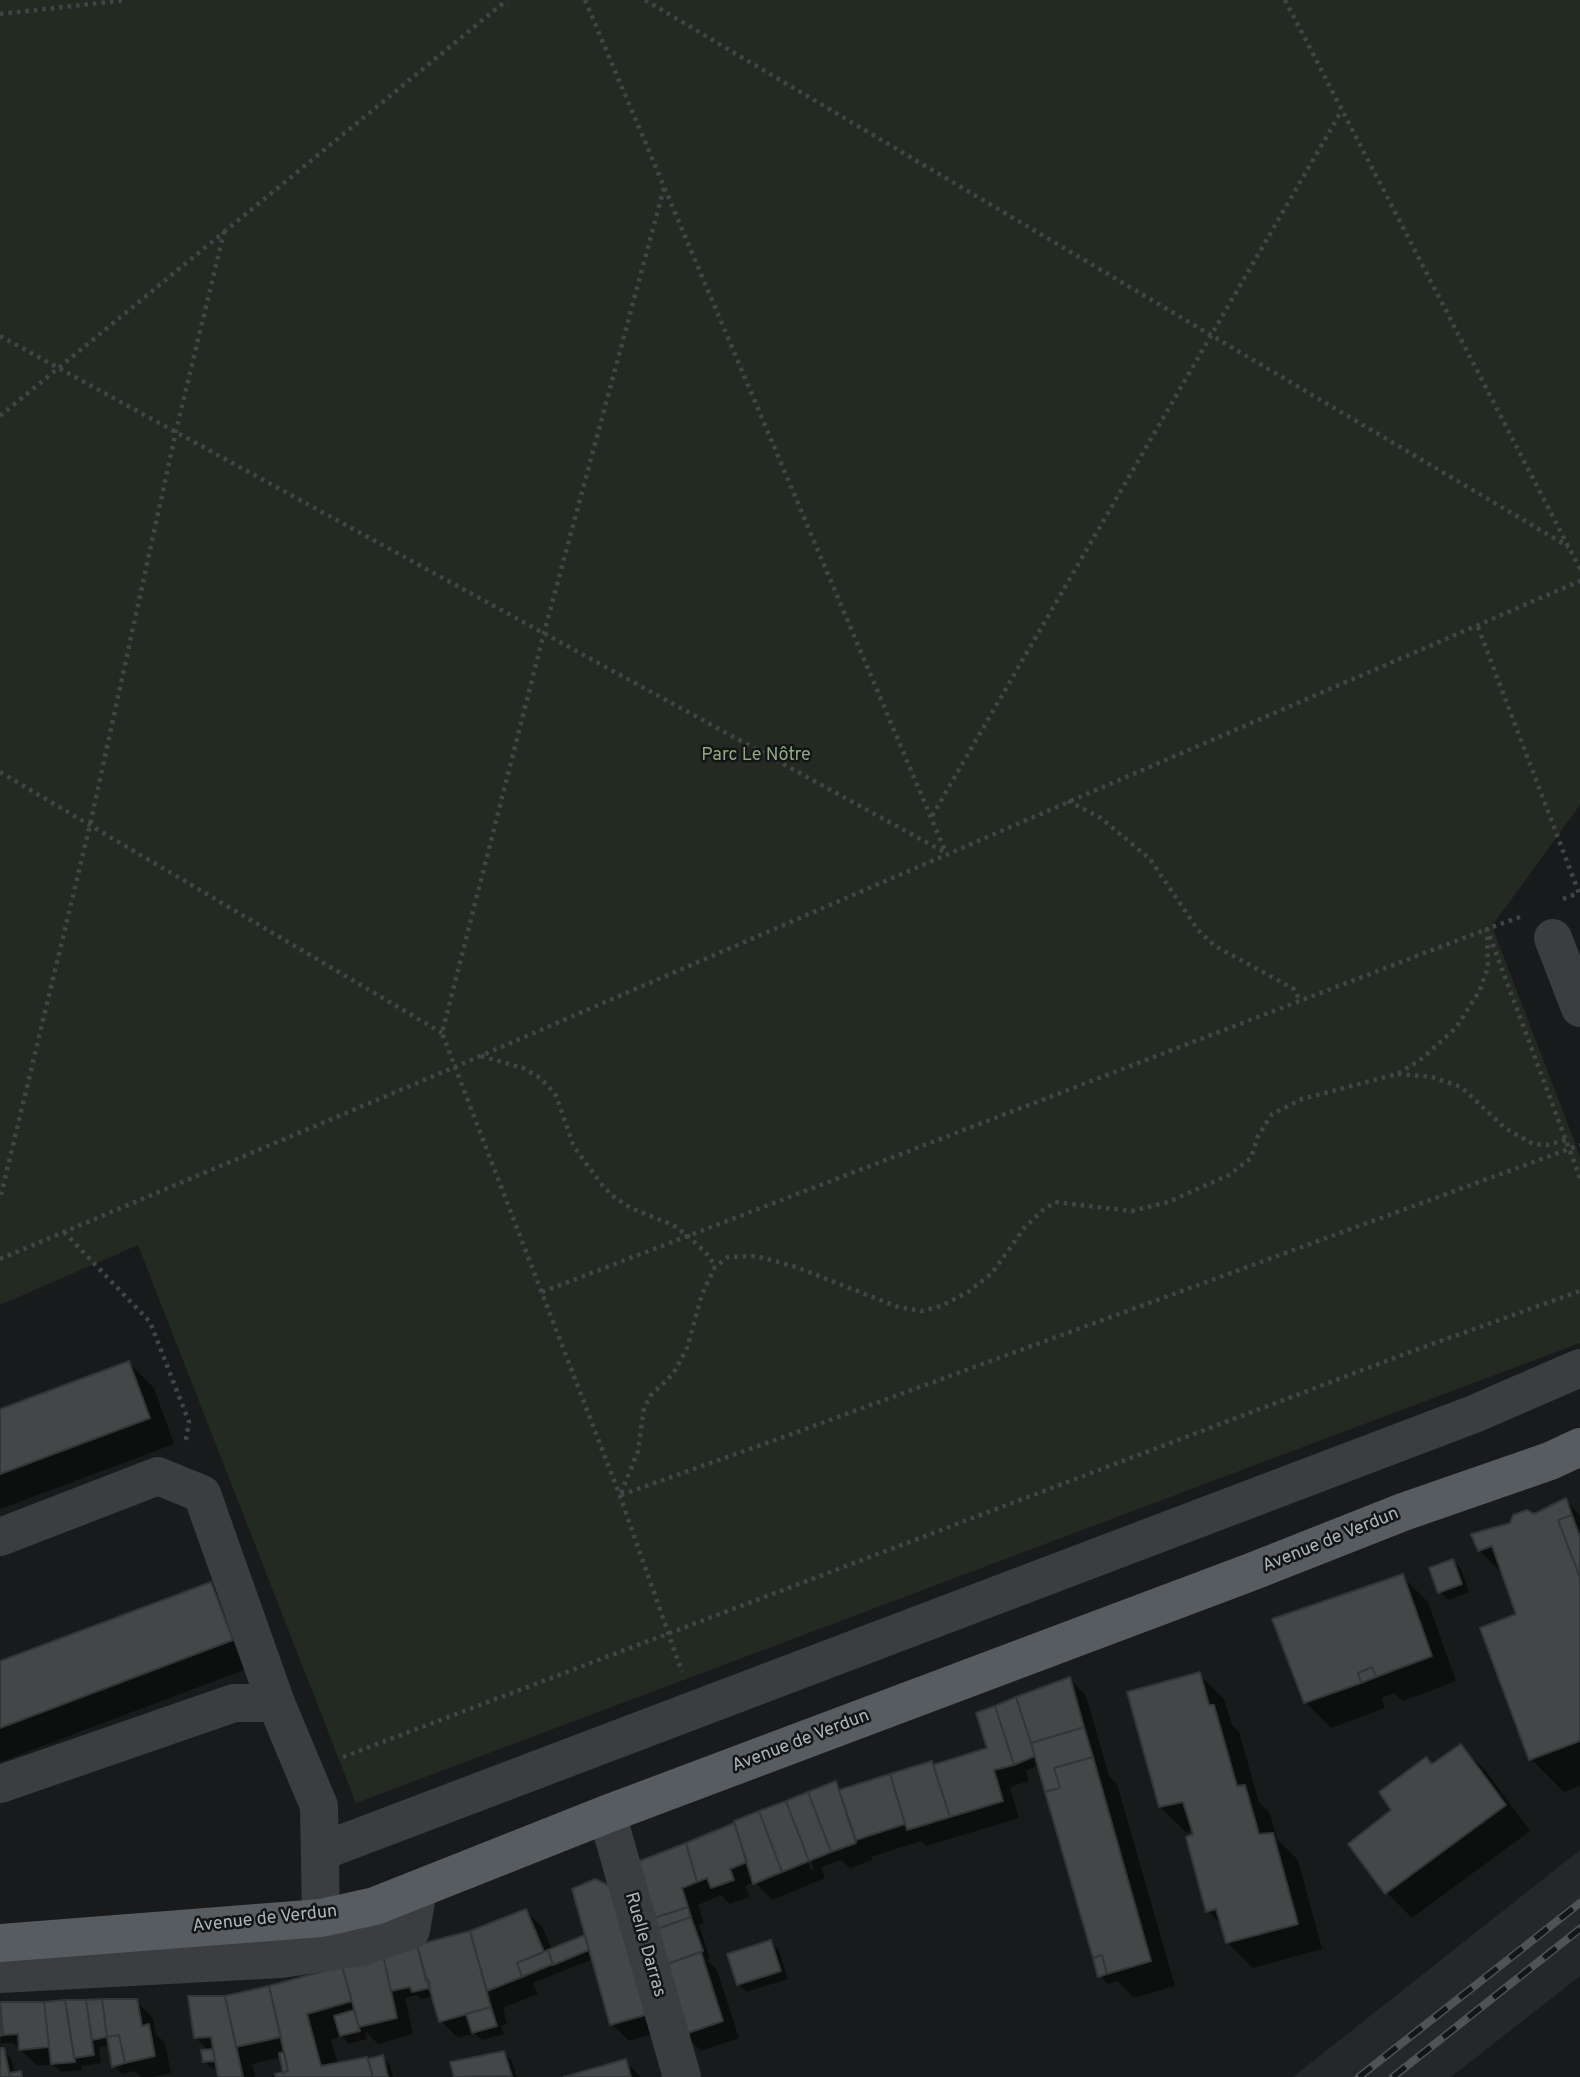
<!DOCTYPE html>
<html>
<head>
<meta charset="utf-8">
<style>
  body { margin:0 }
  canvas { display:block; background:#191a1b }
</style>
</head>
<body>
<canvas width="1580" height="2077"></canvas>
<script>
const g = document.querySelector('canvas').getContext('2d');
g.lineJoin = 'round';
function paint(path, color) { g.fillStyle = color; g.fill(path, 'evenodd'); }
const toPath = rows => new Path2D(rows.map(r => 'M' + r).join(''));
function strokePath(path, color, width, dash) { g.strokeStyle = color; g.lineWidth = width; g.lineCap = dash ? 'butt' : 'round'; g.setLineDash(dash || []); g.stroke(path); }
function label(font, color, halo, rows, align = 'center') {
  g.font = font + ' Overpass,sans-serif'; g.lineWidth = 5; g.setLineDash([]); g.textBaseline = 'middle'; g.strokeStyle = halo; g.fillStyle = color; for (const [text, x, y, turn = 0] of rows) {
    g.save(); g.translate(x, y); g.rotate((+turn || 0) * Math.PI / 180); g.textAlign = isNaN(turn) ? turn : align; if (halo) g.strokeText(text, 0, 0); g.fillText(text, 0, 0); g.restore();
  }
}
paint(toPath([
  [1580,1850,1580,1976,1451,2077,1293,2077]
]), '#252728');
paint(toPath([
  [0,0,1580,0,1580,805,1492,926,1580,1156,1580,1343,356,1803,138,1245,0,1305]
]), '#232a21');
paint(toPath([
  [129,1363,154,1388,174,1444,0,1509,0,1411],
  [1566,1501,1580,1515,1580,1786,1564,1792,1531,1759,1519,1615,1504,1576,1479,1550,1534,1516],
  [1453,1561,1461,1569,1469,1592,1448,1600,1440,1592],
  [1402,1576,1428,1602,1456,1681,1403,1701,1394,1693,1382,1698,1385,1708,1331,1728,1305,1702],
  [211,1584,236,1609,257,1665,0,1762,0,1663],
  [1199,1674,1224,1699,1232,1725,1239,1732,1259,1802,1270,1813,1277,1839,1298,1860,1322,1949,1253,1968,1227,1942,1222,1925,1208,1911,1194,1830,1186,1832,1160,1807],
  [1070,1679,1086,1696,1109,1776,1117,1784,1175,1986,1134,1998,1117,1981,1108,1984,1100,1976,1039,1765,1026,1771,1029,1781,1010,1787,1019,1818,926,1846,921,1841,871,1857,872,1860,850,1868,841,1860,821,1867,825,1878,772,1900,755,1882,745,1886,750,1897,730,1904,721,1895,698,1905,704,1924,699,1925,710,1959,707,1960,717,1970,739,2038,701,2051,684,2034,634,1865,836,1783,844,1791,932,1763,935,1766,989,1749,995,1707],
  [792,1821,795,1821,814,1869,811,1870],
  [1461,1746,1486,1771,1530,1831,1412,1918,1387,1893,1350,1844,1394,1811],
  [526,1911,543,1928,552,1950,587,1936,668,2030,629,2041,612,2024,593,1959,533,1983,538,1994,503,2008,507,2024,501,2026,504,2034,482,2040,474,2033,458,2038,441,2021,433,1996,421,1999,417,1995,405,1998,413,2034,378,2044,365,2031,367,2039,349,2044,342,2036,331,2040,338,2064,382,2057,390,2065,393,2077,271,2077,284,2074,281,2057,252,2064,255,2077,220,2077,218,2069,213,2069,204,2061,209,2051,195,2037,225,1998,270,1988,470,1932],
  [771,1942,779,1950,788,1979,746,1992,738,1984],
  [102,2001,136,2001,153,2018,156,2034,165,2043,171,2073,154,2077,141,2077,134,2071,122,2074,114,2066,110,2045,99,2047,101,2063,81,2066,82,2070,61,2072,53,2064,38,2066,13,2043,1,2043,1,2050,11,2058,15,2074,20,2073,25,2077,1,2077,0,2004],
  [504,2053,512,2061,517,2077,456,2077,452,2063],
  [625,2061,641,2077,570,2077]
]), '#0007');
const building = toPath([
  [129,1361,150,1418,0,1474,0,1409,129,1361],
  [1566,1498,1572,1515,1558,1520,1580,1578,1580,1741,1529,1760,1480,1628,1516,1614,1492,1546,1478,1551,1471,1534,1510,1523,1513,1515,1527,1510,1534,1514,1566,1498],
  [1572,1515,1580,1537,1580,1578,1558,1520,1572,1515],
  [1453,1559,1462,1584,1438,1593,1429,1568,1453,1559],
  [1403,1574,1432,1656,1376,1677,1372,1667,1358,1673,1361,1683,1304,1703,1272,1619,1403,1574],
  [211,1582,233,1640,0,1728,0,1661,211,1582],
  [1372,1667,1376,1677,1361,1683,1358,1673,1372,1667],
  [1200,1672,1209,1705,1214,1705,1237,1786,1245,1785,1259,1834,1273,1833,1298,1924,1226,1943,1216,1909,1206,1912,1186,1837,1193,1834,1183,1802,1159,1807,1127,1692,1200,1672],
  [1070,1677,1084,1727,1031,1743,1016,1697,1070,1677],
  [1016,1697,1035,1756,1014,1765,995,1706,1016,1697],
  [995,1706,1014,1765,994,1770,1003,1801,950,1817,933,1765,987,1748,976,1713,995,1706],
  [1084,1727,1093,1757,1054,1768,1060,1788,1045,1792,1031,1743,1084,1727],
  [1461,1744,1506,1805,1385,1894,1348,1844,1391,1810,1379,1792,1426,1757,1432,1764,1461,1744],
  [1093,1757,1151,1961,1107,1974,1102,1955,1093,1958,1045,1792,1060,1788,1054,1768,1093,1757],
  [932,1761,950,1817,907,1830,890,1774,932,1761],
  [890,1774,905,1824,856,1840,839,1790,890,1774],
  [836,1781,856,1843,831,1852,808,1792,836,1781],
  [808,1792,831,1852,809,1861,786,1801,808,1792],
  [786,1801,809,1861,782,1872,759,1811,786,1801],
  [759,1811,782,1872,753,1884,734,1821,759,1811],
  [734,1823,747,1862,730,1869,734,1880,711,1888,707,1878,697,1882,686,1843,734,1823],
  [686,1843,697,1882,682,1888,688,1907,648,1920,632,1864,686,1843],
  [595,1879,616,1889,652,2013,610,2025,572,1889,595,1879],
  [688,1907,691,1917,651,1931,648,1920,688,1907],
  [526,1909,544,1952,517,1963,522,1977,487,1991,470,1931,526,1909],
  [691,1917,703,1951,662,1966,651,1931,691,1917],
  [470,1931,491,2007,439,2022,417,1945,470,1931],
  [585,1935,589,1950,553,1965,548,1950,585,1935],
  [771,1940,781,1971,737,1985,727,1954,771,1940],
  [417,1945,426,1981,429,1980,430,1988,412,1992,410,1987,391,1991,383,1955,417,1945],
  [548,1950,553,1964,522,1977,517,1963,548,1950],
  [701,1952,723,2021,682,2035,662,1966,701,1952],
  [383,1955,397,2018,359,2027,342,1966,383,1955],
  [1102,1955,1107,1974,1098,1977,1093,1958,1102,1955],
  [342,1966,352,2001,307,2014,321,2066,367,2057,373,2077,276,2077,275,2074,288,2071,269,1986,342,1966],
  [269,1986,281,2037,236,2047,225,1996,269,1986],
  [188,1996,225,1996,243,2077,218,2077,211,2037,194,2038,188,1996],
  [102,1999,137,1999,142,2026,149,2024,155,2056,125,2063,119,2035,107,2037,102,1999],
  [102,1999,107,2037,92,2040,86,2000,102,1999],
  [65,2000,75,2062,51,2064,44,2002,65,2000],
  [65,2000,86,2000,94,2055,74,2058,65,2000],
  [0,2002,44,2002,49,2047,19,2050,18,2034,3,2035,0,2002],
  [0,2004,3,2035,0,2036,0,2004],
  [491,2007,497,2026,472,2033,466,2014,491,2007],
  [354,2010,360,2031,340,2036,334,2016,354,2010],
  [119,2035,125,2063,112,2067,107,2037,119,2035],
  [0,2048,4,2048,10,2077,0,2077,0,2048],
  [213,2049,215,2061,203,2062,201,2050,213,2049],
  [504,2051,512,2076,454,2077,450,2062,504,2051],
  [284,2052,288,2071,283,2073,279,2053,284,2052],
  [383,2055,388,2077,373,2077,368,2059,383,2055],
  [626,2059,631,2077,564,2077,626,2059],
  [21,2071,22,2077,10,2077,9,2073,21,2071]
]);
paint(building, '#434748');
strokePath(building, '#333537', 2);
strokePath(toPath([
  [585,0,946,853],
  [645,0,1569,547],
  [1285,0,1580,569],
  [0,14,127,0],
  [664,188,544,633,442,1033,620,1496,682,1672],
  [224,232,507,0],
  [0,336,946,853],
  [0,416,224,232,176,431,90,825,0,1199],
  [1478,627,1579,893],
  [0,772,442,1033],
  [1068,801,1101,818,1150,859,1198,930,1215,946,1294,989,1300,1001],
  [932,816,1342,110],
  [1563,899,1578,893],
  [1520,917,1487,929,1580,1178],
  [481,1056,523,1068,540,1078,555,1093,574,1147,603,1186,614,1197,631,1208,673,1225,688,1236,709,1256,715,1267],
  [1398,1074,1432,1077,1461,1087,1505,1128,1533,1144,1547,1145,1566,1140],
  [64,1232,150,1322,189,1422,185,1445],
  [0,1259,455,1067,1580,581],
  [542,1292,1487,929,1488,967,1480,990,1456,1028,1419,1061,1397,1074,1302,1099,1272,1114,1258,1136,1251,1158,1229,1175,1168,1202,1132,1211,1055,1202,1043,1210,1025,1227,992,1273,968,1292,941,1306,922,1311,898,1307,796,1267,756,1256,728,1257,715,1267,702,1294,687,1348,673,1374,651,1395,644,1408,638,1451,620,1496],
  [621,1495,789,1435,1580,1145],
  [343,1757,1410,1352,1580,1291]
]), '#404648', 4.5, [3.5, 5]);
strokePath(toPath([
  [1553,938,1580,1008],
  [0,1537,158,1476,202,1494,276,1703,319,1806,321,1918],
  [0,1784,234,1703,276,1703],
  [607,1814,682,2077],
  [320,1852,1474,1414,1580,1368],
  [0,1974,281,1959,361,1947,411,1930,418,1889]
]), '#3a3e41', 38);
strokePath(toPath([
  [0,1943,321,1918,375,1906,607,1814,1251,1572,1403,1512,1550,1461,1580,1447]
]), '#565c60', 38);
const rail = toPath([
  [1359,2077,1580,1903],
  [1393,2077,1580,1929]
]);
strokePath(rail, '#4d5356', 8);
strokePath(rail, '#141516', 5, [16]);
label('18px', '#90a782', '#141516', [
  ["Parc Le Nôtre",756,756]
]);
label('18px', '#abb8bb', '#141516', [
  ["Avenue de Verdun",1331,1541,-22],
  ["Avenue de Verdun",801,1742,-21],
  ["Avenue de Verdun",265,1920,-6],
  ["Ruelle Darras",644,1945,74]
]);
</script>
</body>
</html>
